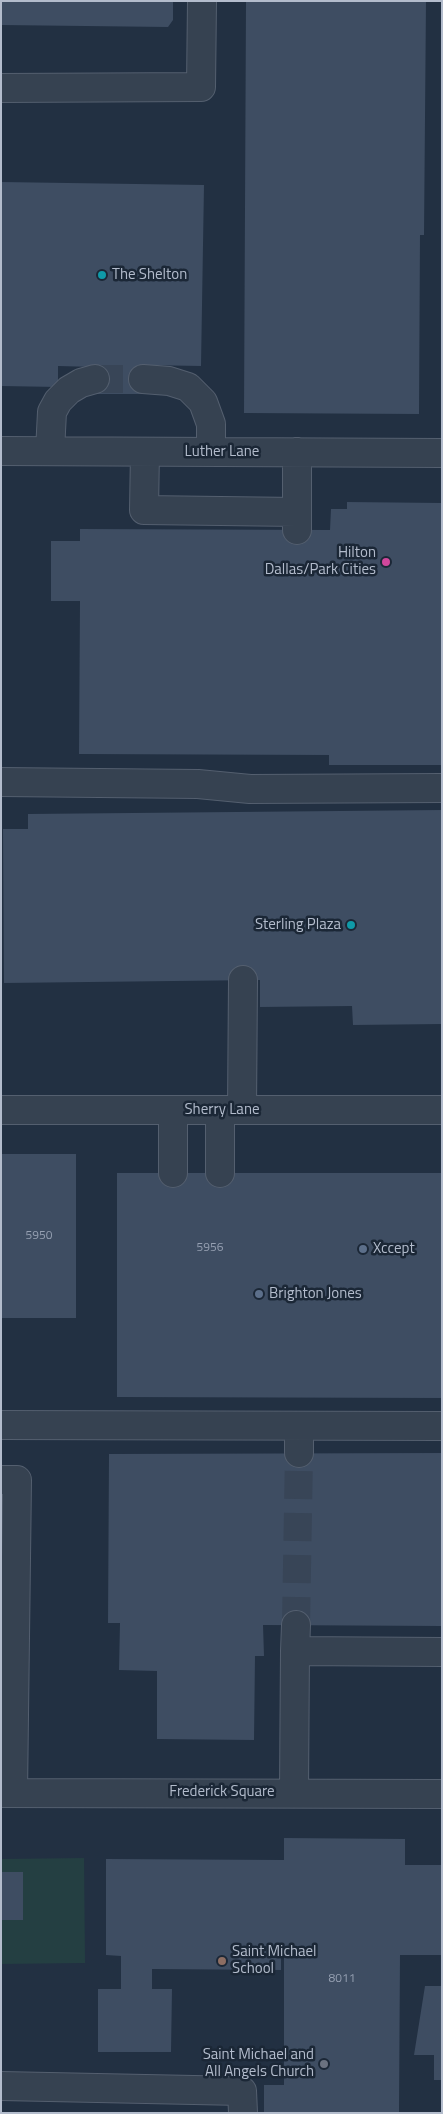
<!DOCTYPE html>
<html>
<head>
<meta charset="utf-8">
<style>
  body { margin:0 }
  #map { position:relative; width:443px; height:2114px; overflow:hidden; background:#223042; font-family:"Titillium Web",sans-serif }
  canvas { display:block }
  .frame { position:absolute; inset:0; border:2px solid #b3bccc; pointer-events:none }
</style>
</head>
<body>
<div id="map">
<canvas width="443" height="2114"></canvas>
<div class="frame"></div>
</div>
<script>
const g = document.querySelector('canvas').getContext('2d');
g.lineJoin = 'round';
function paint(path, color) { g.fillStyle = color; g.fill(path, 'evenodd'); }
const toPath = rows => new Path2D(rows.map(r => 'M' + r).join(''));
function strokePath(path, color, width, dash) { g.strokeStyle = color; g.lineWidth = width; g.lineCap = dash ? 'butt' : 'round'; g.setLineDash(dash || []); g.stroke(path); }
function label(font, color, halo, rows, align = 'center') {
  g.font = font + ' "Titillium Web",sans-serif'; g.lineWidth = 5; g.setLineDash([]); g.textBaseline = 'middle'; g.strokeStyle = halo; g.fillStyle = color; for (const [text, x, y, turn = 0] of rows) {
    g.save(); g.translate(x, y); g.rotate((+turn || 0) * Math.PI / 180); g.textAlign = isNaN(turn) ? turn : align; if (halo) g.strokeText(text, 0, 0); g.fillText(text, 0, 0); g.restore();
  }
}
paint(toPath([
  [84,1858,85,1963,1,1964,1,1859]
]), '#243f42');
paint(toPath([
  [1,1,173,1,173,20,168,27,1,25],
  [246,1,426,1,424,235,420,235,419,414,244,413],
  [1,182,204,185,201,366,143,365,143,394,95,394,95,367,58,366,58,387,1,386],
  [347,502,442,503,442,765,329,765,329,755,79,754,80,601,51,601,51,541,80,541,80,529,330,530,331,509,347,509],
  [442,810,442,1024,353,1025,352,1006,260,1007,260,980,4,983,3,829,28,829,28,814],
  [1,1154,76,1154,76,1318,1,1318],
  [117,1173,442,1173,442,1398,117,1397],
  [442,1453,442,1626,263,1625,264,1656,255,1656,254,1740,157,1739,157,1671,119,1670,120,1623,108,1623,109,1454],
  [284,1838,405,1839,405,1865,442,1865,442,1955,400,1955,399,2113,264,2113,264,2085,284,2085,284,1956,281,1956,281,1970,152,1969,152,1989,172,1989,171,2052,98,2052,98,1989,121,1989,121,1956,106,1955,106,1859,284,1860],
  [1,1872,23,1872,23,1920,1,1920],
  [425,1986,442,1986,442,2080,434,2080,434,2055,414,2055]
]), '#3e4d62');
strokePath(toPath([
  [95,379,143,379],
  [296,1625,299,1453]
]), '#384557', 28, [28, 14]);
const minor = toPath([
  [1,88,201,87,202,1],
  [143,379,169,381,188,387,203,402,211,424,211,452],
  [1,451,442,453],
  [50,451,52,412,58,401,69,390,81,383,95,379],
  [145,452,144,510,297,512],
  [297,530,297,452],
  [1,782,198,784,250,789,442,788],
  [1,1110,442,1110],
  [173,1110,173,1173],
  [220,1110,220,1173],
  [242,1110,243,980],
  [1,1425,442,1426],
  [299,1426,299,1453],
  [1,1480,17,1480,13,1793],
  [295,1651,296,1625],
  [294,1792,295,1651,442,1652],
  [1,1793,442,1794],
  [1,2086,242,2091,243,2113]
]);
strokePath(minor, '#545f6f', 30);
strokePath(minor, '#364251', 28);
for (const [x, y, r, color] of [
  [102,275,5,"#0f9aa8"],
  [386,562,5,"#d1479c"],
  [351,925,5,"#0f9aa8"],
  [363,1249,5,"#5c6f8a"],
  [259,1294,5,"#5c6f8a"],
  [222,1961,5,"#8d6e63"],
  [324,2064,5,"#6b7280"]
]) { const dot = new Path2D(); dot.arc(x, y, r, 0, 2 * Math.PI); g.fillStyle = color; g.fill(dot); strokePath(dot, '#1b2736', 2); }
label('12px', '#96a0b2', null, [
  ["5950",39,1236],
  ["5956",210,1248],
  ["8011",342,1979]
]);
label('15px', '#b3bccc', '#1b2736', [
  ["The Shelton",112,275],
  ["Hilton",376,553,"right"],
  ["Dallas/Park Cities",376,570,"right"],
  ["Sterling Plaza",341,925,"right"],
  ["Xccept",373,1249],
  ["Brighton Jones",269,1294],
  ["Saint Michael",232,1952],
  ["School",232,1969],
  ["Saint Michael and",314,2055,"right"],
  ["All Angels Church",314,2072,"right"]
], 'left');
label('15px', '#b3bccc', '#1b2736', [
  ["Luther Lane",222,452],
  ["Sherry Lane",222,1110],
  ["Frederick Square",222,1792]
]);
</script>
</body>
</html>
